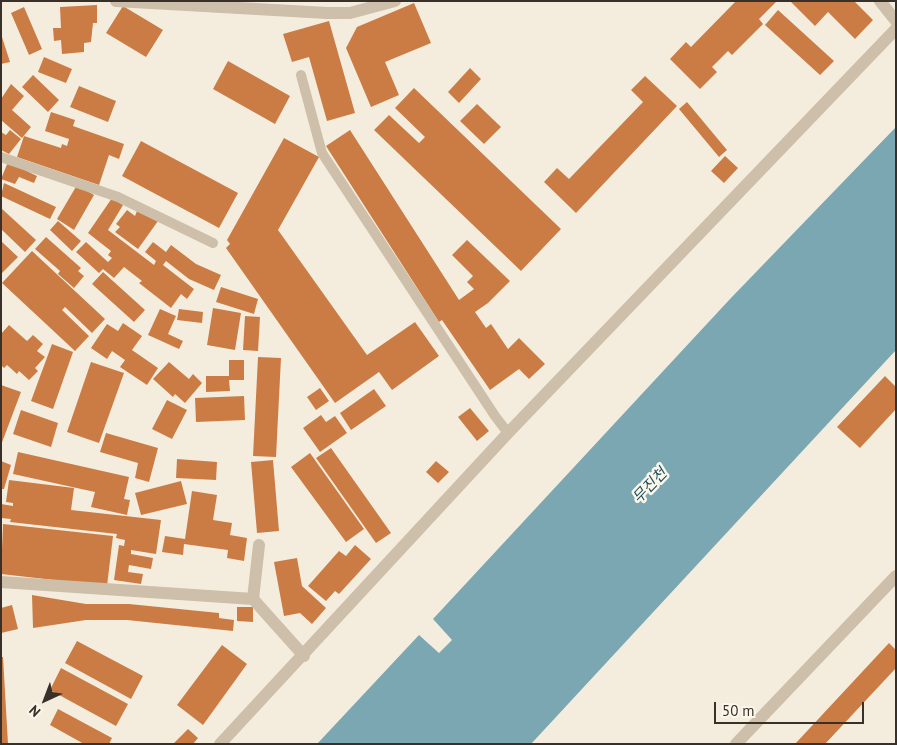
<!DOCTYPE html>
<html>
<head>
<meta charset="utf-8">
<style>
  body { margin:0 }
  #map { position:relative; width:897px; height:745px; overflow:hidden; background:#f4edde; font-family:"PT Sans",sans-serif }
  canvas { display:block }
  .frame { position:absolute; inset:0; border:2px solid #393129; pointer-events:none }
  .north { position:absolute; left:20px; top:675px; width:50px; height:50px; -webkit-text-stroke:4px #fbf6eb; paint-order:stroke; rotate:223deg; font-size:14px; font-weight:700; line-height:20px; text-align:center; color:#393129 }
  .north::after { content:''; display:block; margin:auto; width:18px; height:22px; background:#393129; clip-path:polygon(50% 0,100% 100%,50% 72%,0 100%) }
  .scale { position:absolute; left:714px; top:702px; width:150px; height:22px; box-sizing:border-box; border:2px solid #393129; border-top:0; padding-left:6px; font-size:15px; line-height:18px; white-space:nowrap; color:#393129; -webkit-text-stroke:4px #fbf6eb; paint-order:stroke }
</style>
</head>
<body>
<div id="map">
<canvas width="897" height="745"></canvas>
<div class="frame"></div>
<div class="north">N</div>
<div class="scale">50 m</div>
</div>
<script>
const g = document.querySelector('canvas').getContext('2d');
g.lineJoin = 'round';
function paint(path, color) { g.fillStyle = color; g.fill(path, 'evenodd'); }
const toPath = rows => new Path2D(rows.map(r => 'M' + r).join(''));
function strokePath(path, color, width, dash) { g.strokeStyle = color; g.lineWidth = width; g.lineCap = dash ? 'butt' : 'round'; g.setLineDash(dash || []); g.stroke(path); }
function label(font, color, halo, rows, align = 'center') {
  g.font = font + ' "PT Sans","Noto Sans KR",sans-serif'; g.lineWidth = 5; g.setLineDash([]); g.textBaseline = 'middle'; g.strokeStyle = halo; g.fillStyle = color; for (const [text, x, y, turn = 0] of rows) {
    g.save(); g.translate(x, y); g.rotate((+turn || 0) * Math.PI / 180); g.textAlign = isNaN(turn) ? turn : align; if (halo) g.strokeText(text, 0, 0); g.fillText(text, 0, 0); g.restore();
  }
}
paint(toPath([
  [896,127,896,350,531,744,317,744,419,635,439,653,452,640,433,619,730,299]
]), '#7ba7b2');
paint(toPath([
  [736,1,777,1,759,19,763,24,732,55,728,51,712,67,717,72,700,89,670,59,686,42,691,47],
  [790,1,854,1,873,20,855,39,828,12,815,26],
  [414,3,431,43,385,62,399,95,371,107,346,48,357,27],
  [97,5,97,23,93,23,91,42,84,43,84,52,62,54,61,40,54,41,53,28,61,28,60,7],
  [123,6,163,30,146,57,106,33],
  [24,7,42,49,29,55,11,13],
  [778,10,834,61,820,75,765,25],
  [329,21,355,113,327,121,309,57,292,62,283,34],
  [1,34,10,62,1,64],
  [44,57,72,69,66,83,38,72],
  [228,61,290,96,275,124,213,89],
  [470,68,481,79,459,103,448,92],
  [33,75,59,100,48,112,22,87],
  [645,76,677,106,576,213,544,182,557,168,569,179,643,102,631,90],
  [11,84,24,96,12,110,31,127,22,138,1,120,1,99],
  [79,86,116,101,108,122,70,107],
  [414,88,561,229,521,271,374,130,389,115,419,143,425,137,395,108],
  [687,102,727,150,719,157,679,109],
  [477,104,501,127,484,144,460,121],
  [51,112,75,120,73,126,124,144,119,159,109,155,99,185,17,157,24,136,61,148,62,144,67,146,69,139,45,131],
  [10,130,21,139,9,154,1,150,1,132,6,135],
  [350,130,459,300,474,289,467,282,473,276,452,255,467,240,510,281,488,303,475,312,486,328,491,324,508,349,519,338,545,364,529,379,519,369,490,390,442,320,439,322,326,146],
  [284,138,319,157,278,230,367,355,415,322,439,356,392,390,379,372,335,403,226,248,230,244,227,240],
  [141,141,238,193,219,228,122,176],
  [725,156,738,168,724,183,711,171],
  [8,162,37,176,34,183,19,177,15,184,1,179],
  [4,183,56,207,50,219,1,196],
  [77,185,94,195,74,230,57,219],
  [112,198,123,205,108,230,154,265,156,261,145,252,153,242,166,252,171,245,196,264,221,275,214,290,189,279,166,261,163,265,194,289,187,299,181,294,171,308,139,283,142,281,124,267,114,278,103,269,99,273,76,252,86,242,108,262,112,258,108,255,111,251,88,233],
  [1,208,36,240,25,252,1,229],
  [127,210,135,216,137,211,158,221,138,249,115,232,120,227,116,224],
  [58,221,81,241,72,251,50,230],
  [46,237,81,268,78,271,84,276,74,288,58,274,60,271,35,249],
  [1,241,18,257,1,274],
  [32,251,105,319,92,333,65,307,62,310,89,336,75,351,2,283],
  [103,272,145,310,134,322,92,284],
  [221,287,258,299,254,314,216,302],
  [213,308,241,313,235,350,207,345],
  [160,309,176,316,168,334,183,341,179,349,148,335],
  [179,309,203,312,202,323,177,320],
  [245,316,260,317,258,351,243,350],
  [123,323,142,336,132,350,158,368,147,385,120,367,125,360,112,351,107,359,91,348,107,324,118,331],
  [9,325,27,341,33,335,43,344,37,351,45,357,35,368,38,371,29,380,19,371,17,374,7,365,4,368,1,365,1,334],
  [52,344,73,352,53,409,31,401],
  [258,357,281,358,276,457,253,456],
  [229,360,244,360,244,380,229,380,230,391,206,392,206,376,229,376],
  [91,362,124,373,99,443,67,432],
  [169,362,189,379,193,374,202,383,185,403,175,394,173,397,153,379],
  [885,376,896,387,896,409,860,448,837,427],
  [1,385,21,392,1,445],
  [320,388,329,401,316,410,307,397],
  [374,389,386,406,351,430,340,413],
  [244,396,245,420,196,422,195,398],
  [167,400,187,410,172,439,152,429],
  [470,408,489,431,477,441,458,417],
  [21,410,58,423,51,447,13,434],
  [321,415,326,422,335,416,347,433,320,452,303,428],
  [106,433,158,448,149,482,135,478,138,463,100,452],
  [331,448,391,533,376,543,316,458],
  [18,452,129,477,124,499,130,500,127,515,91,507,95,492,13,474],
  [310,453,364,529,346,542,291,467],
  [177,459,217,462,216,480,176,478],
  [273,460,279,531,257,533,251,462],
  [1,461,11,465,4,489,1,489],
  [436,461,449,472,438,483,426,472],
  [9,480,74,488,71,510,161,520,156,554,131,550,131,554,153,558,151,569,129,565,128,572,143,574,141,584,114,580,119,545,124,546,125,540,116,538,117,534,10,522,11,519,1,518,1,504,13,506,13,503,6,502],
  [181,481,187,504,141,515,135,493],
  [192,491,217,495,213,520,232,523,230,535,247,538,244,561,227,558,228,550,184,544,183,555,162,552,165,536,185,539],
  [3,524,113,536,107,586,1,574],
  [355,545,371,559,339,594,335,591,326,601,308,586,339,551,346,556],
  [297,558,302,586,326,608,312,624,300,613,284,616,274,562],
  [32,595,86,604,129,604,219,613,219,618,234,620,233,631,127,620,86,620,33,628],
  [12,605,18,629,1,633,1,608],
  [237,607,253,607,253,622,237,621],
  [77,641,143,676,131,699,65,663],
  [889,643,896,650,896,668,825,744,795,744],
  [222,645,247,664,203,725,177,705],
  [1,657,3,657,8,744,1,744],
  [61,668,128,704,116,726,50,690],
  [58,709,112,738,109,744,84,744,50,725],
  [188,729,198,738,193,744,173,744]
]), '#cb7c45');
strokePath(toPath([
  [301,75,322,153,495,416,508,433],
  [1,157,118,197,213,243]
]), '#cdbfa9', 10);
strokePath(toPath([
  [116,1,327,13,350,13,395,1],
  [880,1,896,21],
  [1,582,253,599,304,656],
  [253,599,259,545]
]), '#cdbfa9', 12);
strokePath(toPath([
  [220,744,508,433,896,29],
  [736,744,896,576]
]), '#cdbfa9', 12);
label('italic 15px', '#1c4e5d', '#fbf6eb', [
  ["무진천",650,486,-46]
]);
</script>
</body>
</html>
